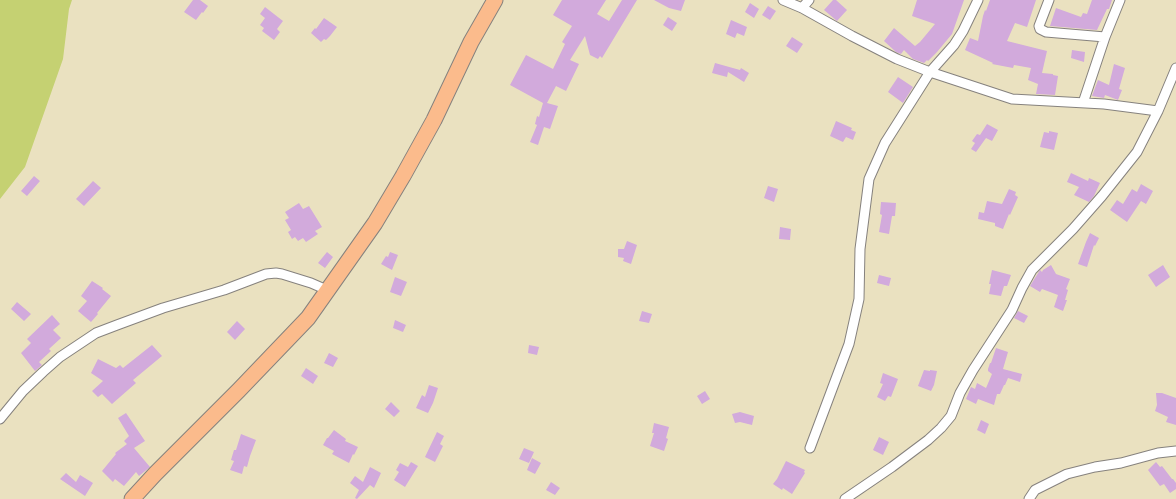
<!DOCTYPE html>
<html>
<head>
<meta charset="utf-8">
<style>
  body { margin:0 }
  canvas { display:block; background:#eae1c0 }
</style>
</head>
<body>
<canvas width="1176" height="499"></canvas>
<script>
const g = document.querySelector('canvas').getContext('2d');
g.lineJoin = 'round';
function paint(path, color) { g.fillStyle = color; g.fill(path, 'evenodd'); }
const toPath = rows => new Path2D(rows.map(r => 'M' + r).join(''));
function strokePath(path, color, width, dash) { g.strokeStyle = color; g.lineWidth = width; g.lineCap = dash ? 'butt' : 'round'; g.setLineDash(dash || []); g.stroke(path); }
paint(toPath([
  [0,0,72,0,69,9,63,59,25,167,0,199]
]), '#c5d172');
paint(toPath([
  [193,0,200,0,208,6,203,13,202,12,196,20,184,12],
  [562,0,606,0,597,14,609,21,622,0,637,0,602,58,600,56,598,59,590,55,585,36,570,60,579,64,566,91,556,86,547,103,558,106,550,129,544,127,538,145,530,142,537,125,535,124,537,116,539,117,543,103,510,85,526,55,553,69,565,44,562,42,572,26,553,15],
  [654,0,685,0,681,11,669,8],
  [833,0,836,0,847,10,837,21,824,10],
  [917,0,964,0,952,34,937,52,928,61,927,60,924,63,913,59,904,50,901,54,896,52,884,41,894,28,915,46,920,42,935,24,912,16],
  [990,0,1036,0,1027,27,1015,23,1007,41,1047,51,1042,73,1053,74,1053,75,1058,76,1055,95,1036,94,1038,84,1028,80,1031,68,1014,65,1013,68,992,64,993,63,965,50,970,38,978,41,983,16,985,10,986,11],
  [1092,0,1112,0,1109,9,1107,9,1097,30,1050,26,1056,8,1081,17,1083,13,1087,14],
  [750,3,759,9,754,18,745,12],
  [768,6,776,11,770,20,762,15],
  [265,7,283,21,277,29,280,32,274,40,262,31,264,28,260,25,265,18,260,14],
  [668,17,677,23,672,31,663,25],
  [324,18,337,27,330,36,326,40,324,39,321,42,311,33,315,28,316,29],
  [731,20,747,27,744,36,737,33,735,38,726,34],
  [792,37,803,44,797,53,786,46],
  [1072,50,1085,52,1084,62,1071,58],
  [715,63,740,70,741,68,749,73,744,82,728,72,727,77,712,73],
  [1114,64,1125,68,1119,89,1122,90,1118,100,1105,95,1104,98,1092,96,1098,80,1109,85],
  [898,77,913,87,903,103,888,92],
  [836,121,852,128,851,130,856,132,853,140,846,137,843,142,830,136],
  [987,124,998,130,992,141,986,138,976,152,971,149,975,143,972,141,977,134,980,135],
  [1049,131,1058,133,1054,150,1040,147,1044,132,1049,133],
  [1071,173,1088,181,1089,178,1100,183,1094,196,1089,202,1074,195,1079,187,1067,182],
  [34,176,40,181,27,196,21,191],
  [93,181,101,188,84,206,76,199],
  [1141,184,1153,191,1146,204,1141,201,1127,222,1110,210,1117,200,1123,204,1132,189,1137,192],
  [768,186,778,189,774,202,764,198],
  [1009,189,1016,192,1015,195,1018,197,1010,215,1009,214,1003,229,995,226,995,223,978,219,979,212,984,213,987,201,1002,204],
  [881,202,896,203,895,216,892,216,889,234,879,232,882,215,880,214],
  [299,203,303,209,309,206,322,227,315,231,318,234,306,242,303,238,298,241,295,237,292,239,288,232,291,230,285,220,289,218,285,212],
  [780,227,791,229,790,240,779,239],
  [1090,233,1099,238,1095,246,1094,245,1087,267,1078,264,1086,242],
  [627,241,637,245,631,264,623,261,624,258,618,257,618,249,624,249],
  [327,252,333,257,325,268,318,263],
  [390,252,398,255,392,270,381,264,386,256,388,257],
  [1051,265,1056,274,1070,279,1066,289,1068,290,1065,300,1067,300,1063,311,1054,307,1058,295,1042,289,1040,292,1030,286,1040,270,1042,272,1043,270],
  [1163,265,1170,277,1156,287,1148,275],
  [992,270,1011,275,1007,286,1004,286,1001,296,989,294,991,284,989,284],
  [879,275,891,278,889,286,877,283],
  [395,277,407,282,401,296,390,292],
  [92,281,103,288,102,289,111,296,97,313,98,314,91,322,78,311,87,301,81,296],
  [17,302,31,314,24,321,11,309],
  [642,311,652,314,649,323,639,321],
  [1018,311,1028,316,1024,323,1014,318],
  [52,315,60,324,53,330,61,338,49,349,51,351,39,362,42,365,35,371,21,353,31,343,27,339],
  [395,320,406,325,403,332,393,328],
  [237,321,245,329,235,340,227,332],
  [152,345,162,356,133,380,136,383,112,404,102,394,98,397,92,391,103,381,91,373,98,359,116,368,120,365,123,368],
  [529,345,539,347,537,355,528,353],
  [996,348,1008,352,1003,369,1022,374,1020,382,1008,378,1005,385,1004,385,1000,394,997,394,994,405,978,399,976,404,966,399,971,387,975,389,977,383,986,388,992,374,988,371,988,369,990,363,991,363],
  [329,353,338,358,333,367,324,363],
  [306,368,318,376,313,384,301,376],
  [924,370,930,371,930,370,937,371,934,385,931,391,918,386],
  [883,373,898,379,891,397,888,396,885,401,877,397,883,384,880,383],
  [429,385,438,388,433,403,428,413,416,408,422,395,425,397],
  [705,391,710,399,702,404,697,396],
  [1156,393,1162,393,1176,398,1176,425,1166,422,1168,417,1155,411,1157,405],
  [391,402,400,411,394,417,385,409],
  [740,412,754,416,752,425,740,422,735,423,732,414],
  [126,413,145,441,134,448,150,467,139,476,136,472,124,486,115,479,113,482,102,471,116,454,115,453,127,444,124,441,129,436,118,418],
  [981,420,989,424,985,434,977,430],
  [654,423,669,427,666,438,668,439,664,451,650,446,654,433,652,433],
  [334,430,346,439,345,441,358,447,354,455,353,454,349,463,332,454,334,451,323,445,327,438,328,438],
  [437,432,444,436,440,444,443,446,435,462,425,457],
  [241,434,256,440,250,456,247,467,244,466,242,474,230,470,234,461,231,460,234,450,236,450],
  [879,437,889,442,883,455,873,450],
  [524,448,534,452,529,463,519,459],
  [532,458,541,463,535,474,527,470],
  [786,461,805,470,804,472,805,473,792,494,783,488,782,490,773,484,777,479],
  [411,462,418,466,405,487,394,480,399,472,396,470,400,463,408,467],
  [1156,462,1160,467,1162,466,1172,479,1173,479,1176,483,1176,489,1170,493,1164,484,1160,486,1148,470],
  [370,467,381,473,374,488,370,485,357,499,355,498,359,490,350,483,355,476,363,482],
  [66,473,76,482,80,475,93,483,85,496,60,479],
  [551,482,560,488,555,495,546,490]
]), '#d2aadc');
const minor = toPath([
  [783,0,802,8,852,36,897,59,930,72,1012,99,1104,104,1158,111],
  [1049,0,1039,26,1040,29,1046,32,1105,37],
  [802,8,809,0],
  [1083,103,1105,37,1120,0],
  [0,419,23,391,43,372,60,357,96,333,117,325,163,308,224,290,266,274,276,273,282,274,311,283,327,290],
  [810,448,849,344,859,299,860,249,869,179,885,143,930,72,954,45,963,31,978,0],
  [845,499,892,467,928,440,941,428,951,416,960,393,973,370,1012,310,1022,288,1032,270,1073,229,1102,196,1137,152,1158,111,1176,68],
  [1029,499,1035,490,1067,474,1095,467,1121,463,1158,453,1176,451]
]);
const trunk = toPath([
  [132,499,155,474,239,390,308,318,375,223,403,176,434,120,471,42,495,0]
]);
strokePath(minor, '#86827e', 11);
strokePath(trunk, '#86827e', 17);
strokePath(minor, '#fff', 9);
strokePath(trunk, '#fbbb8c', 15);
</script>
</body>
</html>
